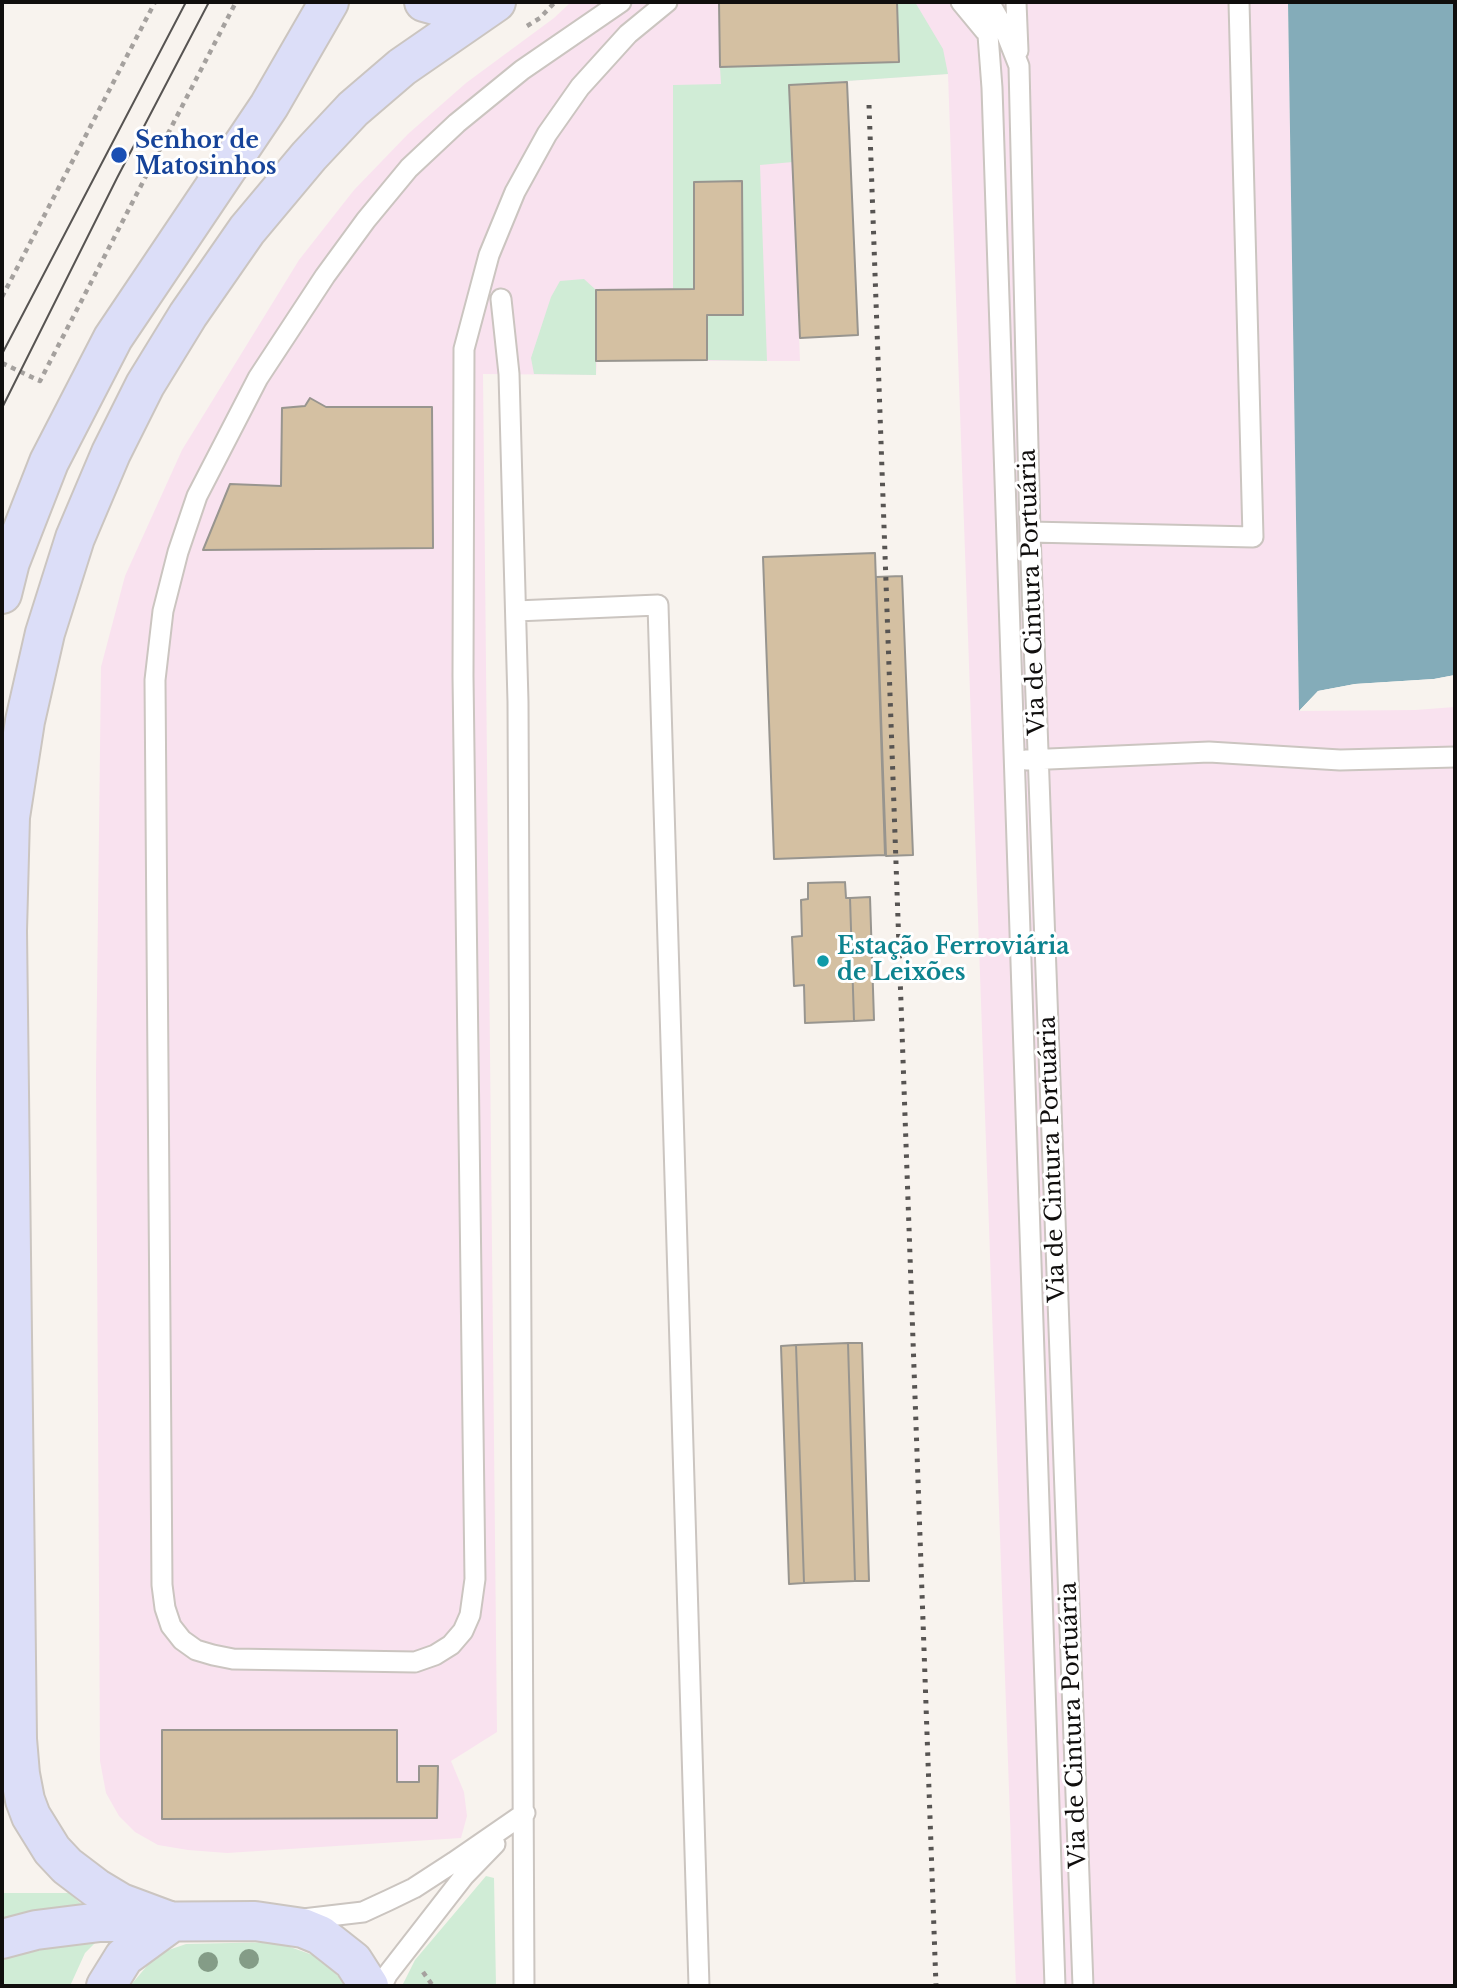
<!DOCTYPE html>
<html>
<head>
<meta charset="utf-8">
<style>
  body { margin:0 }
  #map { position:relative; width:1457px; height:1988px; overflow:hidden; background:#f8f3ee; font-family:"Libre Baskerville",serif }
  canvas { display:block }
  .frame { position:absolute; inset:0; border:4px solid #100e0d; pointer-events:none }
</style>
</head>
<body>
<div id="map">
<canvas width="1457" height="1988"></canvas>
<div class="frame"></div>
</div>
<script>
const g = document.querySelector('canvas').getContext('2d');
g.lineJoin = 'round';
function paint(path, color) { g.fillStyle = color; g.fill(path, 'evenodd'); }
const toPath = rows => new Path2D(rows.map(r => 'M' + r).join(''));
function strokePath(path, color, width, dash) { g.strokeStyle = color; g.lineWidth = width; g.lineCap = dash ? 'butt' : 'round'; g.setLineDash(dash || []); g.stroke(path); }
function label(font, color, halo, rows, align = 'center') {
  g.font = font + ' "Libre Baskerville",serif'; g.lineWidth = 6; g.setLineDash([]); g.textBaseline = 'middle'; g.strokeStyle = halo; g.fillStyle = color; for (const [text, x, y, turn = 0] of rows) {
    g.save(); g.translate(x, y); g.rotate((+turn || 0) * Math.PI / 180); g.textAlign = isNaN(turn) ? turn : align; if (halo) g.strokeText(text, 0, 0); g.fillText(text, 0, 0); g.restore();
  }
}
paint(toPath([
  [571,2,1288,2,1299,711,1415,710,1455,707,1455,1986,1016,1986,948,74,789,85,800,361,597,361,596,375,483,374,497,1732,451,1761,464,1792,467,1816,461,1838,227,1853,188,1850,158,1845,135,1832,119,1816,106,1793,100,1761,96,1075,101,667,125,576,182,450,299,260,354,190,408,134,466,83,554,18]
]), '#f9e2ef');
paint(toPath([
  [897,2,915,2,943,49,948,74,789,85,793,162,760,165,767,361,707,360,707,315,694,289,673,290,673,85,721,84,720,67,899,62],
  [584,279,596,290,596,375,534,374,531,358,551,297,560,281],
  [486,1876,494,1878,496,1986,402,1986,415,1960],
  [2,1893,69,1893,85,1907,2,1929],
  [98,1940,85,1953,70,1986,2,1986,2,1954],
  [276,1942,324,1959,346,1986,130,1986,157,1954,186,1944]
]), '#d0ecd6');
paint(toPath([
  [1288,2,1455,2,1455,675,1434,679,1355,684,1318,691,1299,711]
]), '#84acb9');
paint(toPath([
  [1455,675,1455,678,1435,682,1355,688,1320,694,1304,711,1299,711,1318,691,1355,684,1434,679]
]), '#f8f3ee');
const building = toPath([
  [719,2,897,2,899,62,720,67,719,2],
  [847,82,858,335,800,338,789,85,847,82],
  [742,181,743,315,707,315,707,360,596,361,596,290,694,289,694,182,742,181],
  [310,398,326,407,432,407,433,548,203,550,230,484,281,486,282,408,305,406,310,398],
  [875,553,885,855,774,859,763,557,875,553],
  [902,576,913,855,886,856,876,577,902,576],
  [845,882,846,898,850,898,854,1021,805,1023,804,985,794,986,792,937,802,936,801,900,808,899,808,883,845,882],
  [870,897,874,1020,854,1021,850,898,870,897],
  [848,1343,855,1581,804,1583,796,1345,848,1343],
  [848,1343,862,1343,869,1581,855,1581,848,1343],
  [796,1345,804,1583,789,1584,781,1346,796,1345],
  [162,1730,397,1730,397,1782,419,1782,419,1766,438,1766,437,1818,162,1819,162,1730]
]);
paint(building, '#d4c0a2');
strokePath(building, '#98958f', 2);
const service = toPath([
  [621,2,522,70,457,123,409,168,366,220,325,276,258,378,197,496,178,552,163,611,155,680,162,1585,165,1608,171,1626,182,1640,196,1650,213,1655,233,1659,415,1662,435,1655,451,1645,463,1631,470,1615,475,1579,463,676,464,349,489,255,515,192,547,134,580,87,628,34,667,2],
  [961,2,985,31],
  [980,2,988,35,992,88,1055,1986],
  [989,2,1004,28,1019,66,1030,532,1083,1986],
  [1016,2,1018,51],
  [501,299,509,374,518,702,524,1986],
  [1030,532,1253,537,1239,2],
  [516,611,658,605,699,1986],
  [1026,760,1209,752,1340,760,1455,757],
  [303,1919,363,1912,389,1900,414,1888,454,1862,525,1813],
  [382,1986,387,1975,464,1876,495,1844]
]);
const secondary = toPath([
  [424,2,449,9,488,2],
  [2,594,10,562,49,462,113,338,269,106,329,2],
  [172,1922,121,1903,96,1888,67,1866,52,1850,31,1816,25,1800,20,1774,17,1739,7,931,10,817,25,721,45,633,75,538,111,453,145,385,188,315,247,230,309,156,353,109,402,67,496,2],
  [2,1939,36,1930,100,1922,255,1921,303,1928,320,1935,353,1961,369,1986],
  [106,1986,124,1957,172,1922]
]);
strokePath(service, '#cbc5c0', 23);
strokePath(secondary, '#cbc5c0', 42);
strokePath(toPath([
  [527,26,540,18,555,2],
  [2,297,155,2],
  [2,363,40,381,236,2],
  [423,1972,433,1986]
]), '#a5a19e', 4.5, [5, 5]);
strokePath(service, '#fff', 19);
strokePath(secondary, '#dcdef8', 38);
strokePath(toPath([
  [2,354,186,2],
  [2,408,117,178,209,2]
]), '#575452', 2);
strokePath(toPath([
  [869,105,936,1986]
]), '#575452', 5, [3.5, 7]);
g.fillStyle = '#849c87';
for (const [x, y] of [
  [249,1959],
  [208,1962]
]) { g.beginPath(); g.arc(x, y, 10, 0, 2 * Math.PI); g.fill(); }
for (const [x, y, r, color] of [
  [119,155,9,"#1a4fb4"],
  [823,961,7,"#0f9aa8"]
]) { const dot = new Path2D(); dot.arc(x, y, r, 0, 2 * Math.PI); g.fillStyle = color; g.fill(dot); strokePath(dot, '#fff', 2.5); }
label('bold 23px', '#164399', '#fff', [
  ["Senhor de",135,142],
  ["Matosinhos",135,168]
], 'left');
label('23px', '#100e0d', '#fff', [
  ["Via de Cintura Portuária",1033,592,-92],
  ["Via de Cintura Portuária",1053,1159,-92],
  ["Via de Cintura Portuária",1074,1725,-92]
]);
label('bold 23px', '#0d838f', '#fff', [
  ["Estação Ferroviária",837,948],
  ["de Leixões",837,974]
], 'left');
</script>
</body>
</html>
